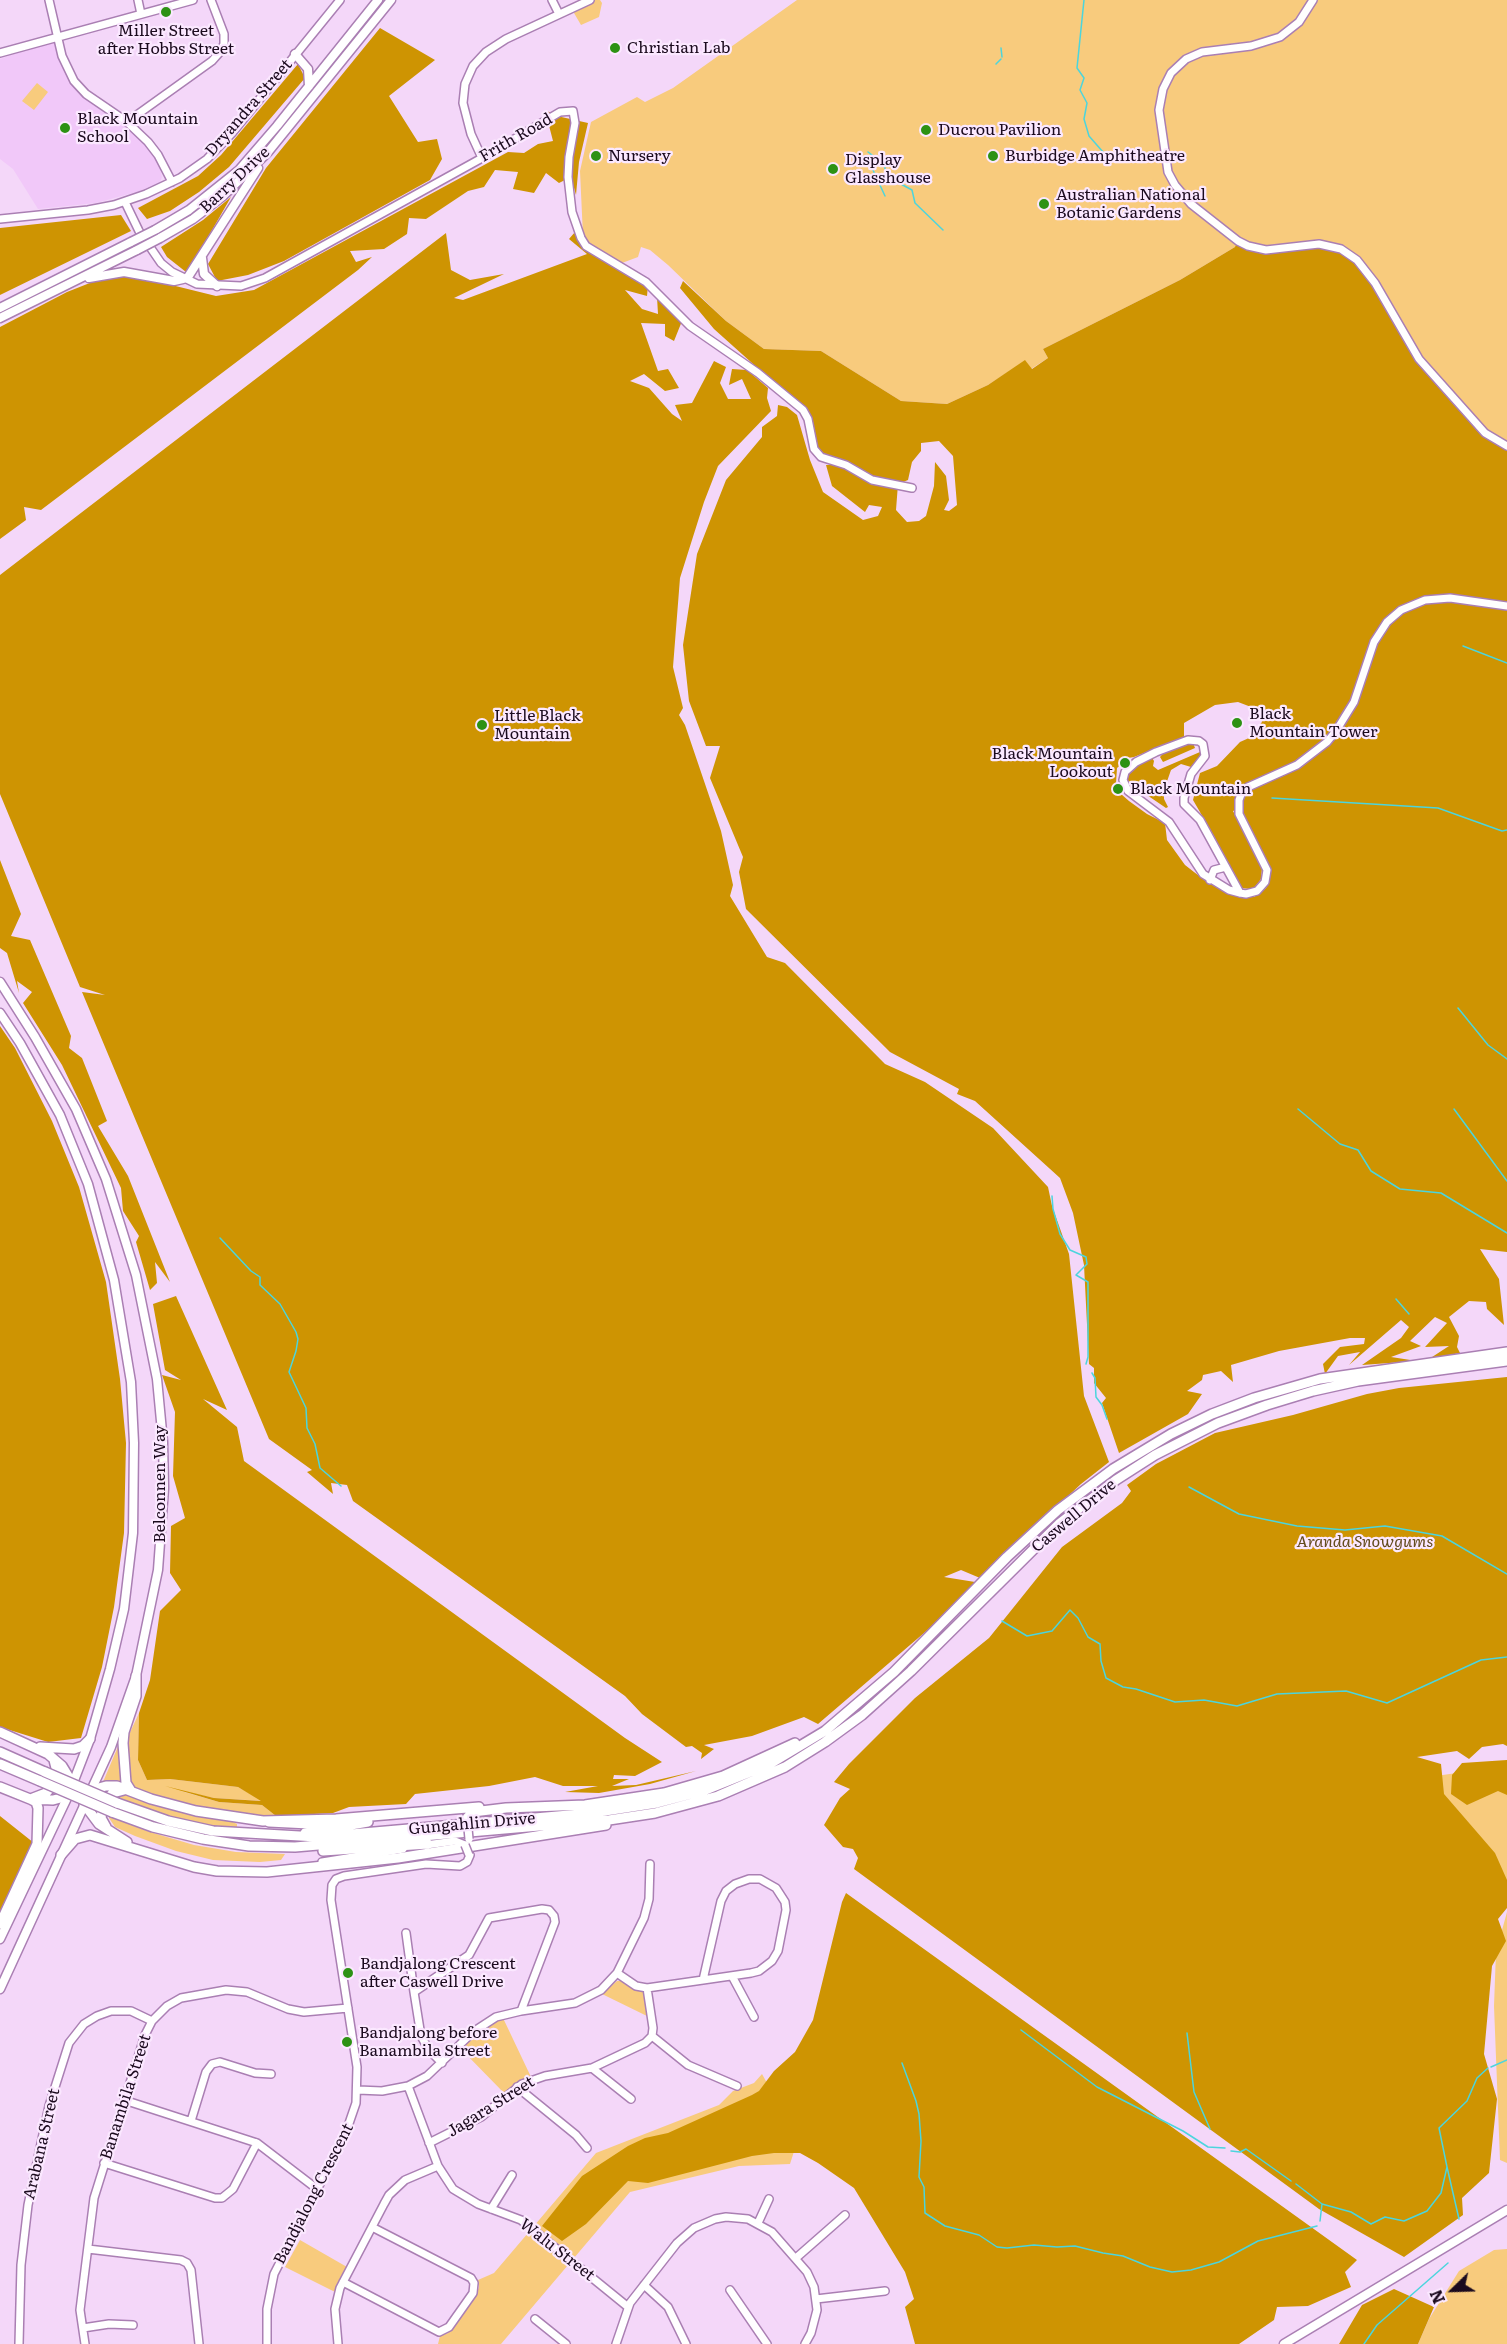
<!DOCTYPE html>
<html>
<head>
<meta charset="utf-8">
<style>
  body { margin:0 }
  #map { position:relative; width:1507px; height:2344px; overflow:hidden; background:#f4d7f9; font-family:Literata,serif }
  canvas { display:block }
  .north { position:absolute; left:1423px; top:2260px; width:60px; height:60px; -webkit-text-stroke:4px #fbe8ff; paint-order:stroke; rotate:247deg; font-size:16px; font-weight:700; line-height:24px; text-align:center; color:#1b0a1e }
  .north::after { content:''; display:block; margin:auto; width:21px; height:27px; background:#1b0a1e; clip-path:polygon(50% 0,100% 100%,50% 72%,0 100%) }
</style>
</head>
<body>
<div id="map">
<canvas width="1507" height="2344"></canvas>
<div class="north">N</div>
</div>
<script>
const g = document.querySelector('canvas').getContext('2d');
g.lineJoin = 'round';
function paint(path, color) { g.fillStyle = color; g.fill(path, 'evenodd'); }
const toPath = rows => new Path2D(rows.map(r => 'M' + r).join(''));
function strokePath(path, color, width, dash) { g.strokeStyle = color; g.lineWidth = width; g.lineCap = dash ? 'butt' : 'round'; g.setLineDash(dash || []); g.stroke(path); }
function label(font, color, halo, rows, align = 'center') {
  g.font = font + ' Literata,serif'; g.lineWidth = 4.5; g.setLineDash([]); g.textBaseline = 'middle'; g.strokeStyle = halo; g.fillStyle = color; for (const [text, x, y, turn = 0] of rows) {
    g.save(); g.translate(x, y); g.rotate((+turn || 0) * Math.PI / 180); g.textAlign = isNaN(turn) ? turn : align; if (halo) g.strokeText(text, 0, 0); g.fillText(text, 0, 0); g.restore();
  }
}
paint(toPath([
  [56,40,73,82,146,143,160,168,162,177,160,182,140,191,96,203,38,209,13,169,0,159,0,59]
]), '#f1c8f9');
paint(toPath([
  [595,0,600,0,602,3,599,17,581,25,574,13,576,9],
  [797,0,1507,0,1507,446,1497,441,1291,247,1235,247,1180,280,1043,349,1048,358,1031,369,1025,361,988,385,947,404,901,401,821,351,764,349,726,321,668,265,650,250,641,247,638,257,622,263,593,248,583,236,580,171,591,122,637,97,645,102,673,88],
  [37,83,48,92,34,110,22,101],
  [139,1713,138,1760,147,1780,170,1779,238,1787,263,1801,214,1798,181,1791,219,1802,262,1805,276,1816,244,1814,182,1803,131,1787,128,1781,126,1741],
  [119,1744,123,1784,116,1781,103,1782],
  [1498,1767,1507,1772,1507,1882,1429,1777],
  [129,1794,156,1806,194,1815,229,1820,237,1824,237,1828,226,1829,180,1819,153,1812,118,1798,110,1817,150,1832,194,1845,236,1852,285,1854,281,1860,260,1862,213,1860,176,1851,135,1836,115,1827,109,1818,110,1806,114,1799],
  [1507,1912,1507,2163,1500,2160,1494,2006,1496,1952],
  [617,1981,621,1981,645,1993,649,2017,602,1994],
  [503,2018,531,2077,515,2085,504,2093,461,2049,478,2032],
  [762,2074,798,2139,790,2164,739,2166,630,2192,501,2344,438,2344,440,2336,448,2333,477,2293,479,2287,478,2280,494,2273,596,2153,719,2105,733,2091,754,2083],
  [300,2240,347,2267,335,2292,285,2267],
  [1507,2249,1507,2344,1418,2344,1429,2319,1459,2271,1494,2250]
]), '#f8cb7d');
paint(toPath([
  [380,28,435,60,389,96,418,142,437,139,442,159,430,180,284,261,248,275,217,281,208,264,266,168],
  [298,64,305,78,229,167,199,192,170,211,147,219,138,208,198,176,221,155],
  [545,110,557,116,588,123,579,162,576,195,571,177,559,183,546,173,534,193,513,189,518,172,495,170,484,187,468,191,426,219,409,218,407,234,384,249,350,251,356,262,372,257,358,270,41,510,24,507,26,520,0,539,0,327,67,292,105,277,135,276,216,296,254,290,508,152,524,153,538,144,553,141],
  [231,197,211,232,186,272,167,257,161,247,203,220],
  [121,215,131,231,0,295,0,228],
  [575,232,583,246,648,285,647,296,625,290,642,309,658,314,657,297,682,321,674,341,665,336,665,324,641,323,658,371,668,369,679,388,665,391,644,374,630,381,649,388,672,414,682,421,675,405,692,403,714,361,726,367,720,383,728,399,751,399,742,379,729,385,732,369,747,370,768,388,767,398,771,411,718,466,704,502,680,578,673,667,683,708,679,715,685,725,721,831,733,885,730,896,767,957,785,963,885,1064,925,1082,993,1128,1048,1187,1052,1206,1069,1254,1084,1396,1109,1462,1081,1484,980,1578,961,1570,944,1577,975,1582,931,1627,818,1724,804,1717,752,1736,704,1745,714,1749,701,1759,702,1753,692,1746,686,1747,642,1714,625,1696,353,1501,347,1485,331,1483,333,1494,307,1472,312,1470,269,1439,82,992,105,995,80,987,0,794,0,575,446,233,451,270,470,280,504,274,454,298,463,300,587,254,569,239],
  [1238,241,1261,249,1330,245,1357,260,1410,347,1473,422,1507,446,1507,1252,1480,1249,1499,1279,1504,1325,1487,1309,1486,1302,1469,1301,1449,1317,1459,1336,1457,1347,1460,1353,1429,1359,1449,1346,1425,1347,1447,1323,1435,1317,1410,1341,1421,1346,1391,1357,1417,1361,1362,1365,1401,1338,1409,1327,1401,1320,1349,1365,1360,1352,1338,1356,1325,1374,1323,1364,1340,1347,1364,1344,1365,1338,1350,1338,1279,1351,1231,1365,1233,1382,1221,1371,1203,1375,1202,1380,1187,1391,1202,1394,1188,1414,1119,1453,1102,1403,1106,1398,1094,1383,1094,1368,1089,1364,1084,1265,1073,1213,1060,1178,975,1101,957,1094,959,1089,890,1052,746,909,739,872,743,857,710,778,720,746,706,746,689,701,683,645,697,554,726,480,762,437,762,427,777,416,778,405,787,407,797,415,810,460,823,492,863,520,878,516,882,507,869,505,865,512,832,486,826,465,846,465,848,462,821,453,814,445,810,415,714,329,680,288,683,281,726,321,764,349,821,351,901,401,947,404,988,385,1025,360,1032,369,1048,358,1043,349,1180,280,1235,247],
  [939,441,953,456,957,505,949,511,944,510,949,500,946,476,935,462,934,486,926,516,919,521,907,522,896,510,898,484,908,480,912,462,921,451,921,443],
  [1238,702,1259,710,1262,722,1249,738,1240,742,1217,766,1200,773,1193,800,1215,838,1237,885,1241,888,1250,889,1255,887,1261,879,1262,868,1233,811,1241,808,1270,870,1269,881,1266,888,1254,897,1238,896,1203,879,1185,865,1167,840,1165,823,1147,814,1129,801,1121,794,1116,783,1117,768,1128,758,1134,757,1184,737,1184,723,1215,705],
  [1186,743,1193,743,1195,748,1163,762,1160,757,1165,751,1184,746],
  [1200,752,1201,756,1191,767,1181,764,1171,770,1164,790,1164,799,1168,807,1166,808,1141,791,1132,786,1131,790,1128,785,1128,773,1151,756,1154,761,1153,766,1158,770],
  [0,860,21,914,11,936,30,940,71,1036,69,1048,82,1058,107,1121,98,1126,128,1176,170,1282,155,1262,157,1283,150,1290,136,1242,139,1236,123,1211,121,1188,62,1065,23,1003,32,992,17,981,19,993,7,953,0,948],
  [0,1026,15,1048,52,1121,79,1187,106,1282,120,1379,126,1443,124,1533,114,1607,102,1667,81,1738,48,1742,0,1727],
  [176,1296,227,1410,203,1399,237,1427,244,1461,625,1738,662,1762,635,1776,614,1775,613,1779,629,1779,612,1786,636,1785,696,1771,650,1784,599,1793,565,1792,598,1786,563,1786,535,1777,489,1786,415,1794,406,1804,349,1807,333,1813,276,1816,262,1805,219,1802,165,1786,214,1798,261,1801,238,1787,170,1779,147,1780,138,1760,139,1713,150,1680,160,1611,181,1590,170,1573,171,1526,185,1518,173,1476,175,1412,162,1375,181,1380,165,1370,153,1304],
  [1507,1377,1507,1746,1503,1744,1482,1747,1469,1759,1457,1751,1417,1757,1441,1764,1444,1794,1495,1853,1507,1880,1507,1908,1498,1919,1506,1941,1492,1966,1484,2054,1497,2099,1489,2173,1462,2198,1463,2215,1404,2257,1319,2209,854,1869,858,1858,853,1849,843,1847,824,1825,840,1798,850,1789,834,1782,849,1764,915,1698,989,1638,1062,1547,1122,1503,1131,1491,1127,1485,1156,1464,1215,1433,1293,1415,1367,1394,1399,1388],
  [1507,1760,1507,1795,1498,1791,1467,1805,1451,1794,1452,1775,1462,1763],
  [0,1816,34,1843,0,1914],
  [846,1893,1357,2260,1345,2272,1351,2287,1308,2306,1277,2307,1274,2320,1239,2344,915,2344,905,2307,914,2299,905,2272,854,2188,818,2163,800,2153,774,2153,752,2156,648,2183,628,2181,586,2224,562,2241,542,2226,582,2176,628,2146,645,2138,668,2133,752,2095,759,2091,774,2071,795,2052,813,2020,842,1902],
  [1394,2289,1434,2307,1418,2344,1339,2344,1362,2305]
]), '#ce9402');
strokePath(toPath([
  [1084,0,1077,68,1084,78,1080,90,1087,103,1084,119,1089,136,1103,152],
  [1001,48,1002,57],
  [996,64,1001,59],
  [868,152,883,163,888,177,912,190,915,203,943,230],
  [873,170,885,196],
  [1463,646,1507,663],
  [1272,798,1438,808,1502,831,1507,830],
  [1458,1008,1488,1045,1507,1059],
  [1298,1109,1340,1144,1358,1150,1371,1171,1400,1189,1441,1193,1507,1233],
  [1454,1109,1507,1181],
  [1052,1196,1053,1209,1060,1234,1070,1250,1086,1257,1087,1264,1076,1275,1088,1282,1088,1357,1086,1364],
  [220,1238,251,1271,260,1277,260,1285,280,1304,296,1332,298,1339,296,1351,289,1372,306,1408,307,1428,315,1444,320,1468,341,1486],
  [1396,1299,1409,1314],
  [1092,1373,1095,1378,1096,1397,1102,1405,1107,1419],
  [1189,1487,1239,1514,1297,1526,1345,1530,1385,1526,1442,1536,1507,1574],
  [1002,1621,1027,1636,1052,1631,1070,1610,1078,1618,1088,1637,1100,1644,1101,1661,1106,1678,1123,1687,1136,1689,1175,1702,1204,1700,1237,1706,1277,1694,1346,1691,1387,1703,1481,1660,1507,1657],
  [1021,2030,1097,2087,1183,2131,1208,2147,1225,2148],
  [1187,2033,1194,2092,1210,2129],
  [902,2063,916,2101,919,2114,921,2141,919,2177,924,2187,925,2213,945,2226,979,2235,997,2247,1007,2248,1034,2245,1057,2247,1075,2246,1103,2253,1123,2256,1150,2267,1172,2272,1191,2270,1219,2262,1258,2241,1317,2226],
  [1491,2067,1507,2060],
  [1231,2151,1240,2152,1246,2149,1291,2181],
  [1447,2167,1459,2219],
  [1296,2184,1322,2204],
  [1320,2221,1322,2204,1351,2212,1371,2224,1385,2217,1404,2221,1427,2211,1441,2193,1447,2167,1439,2128,1467,2101,1477,2078,1488,2068],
  [1364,2344,1377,2325,1448,2263]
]), '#4cd5dd', 1.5);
const minor = toPath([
  [49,0,62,56,74,81,86,94,127,122,148,142,158,155,172,182],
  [138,0,141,14],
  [552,0,559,14],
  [1313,0,1299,22,1280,37,1251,46,1202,52,1186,59,1171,73,1163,89,1159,110,1168,172,1175,185,1191,204,1238,241,1248,246,1266,250,1319,244,1341,249,1357,260,1375,283,1419,359,1485,433,1507,446],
  [0,53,193,0],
  [127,122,212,61,220,52,224,44,224,34,211,0],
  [482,158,471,134,463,103,465,84,473,66,486,52,506,39,590,0],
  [125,202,139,231,161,263,172,272,197,284,241,286,265,278,482,158,560,112,573,111,575,123,569,157,568,177,572,212,581,238,586,246,646,282,690,326,758,373,803,410,808,419,814,449,821,457,846,465,872,480,912,488],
  [0,219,88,210,114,205,146,194,180,178,207,159,232,133,340,0],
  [1210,880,1214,870,1226,867],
  [1240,893,1200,820,1184,804,1184,798,1191,774,1205,756,1203,744,1199,741,1188,740,1156,752,1136,762,1125,772,1123,780,1128,791,1169,822,1203,874,1229,890,1240,893,1246,894,1257,891,1265,882,1267,870,1239,814,1239,800,1242,792,1248,787,1297,765,1327,742,1336,731,1354,702,1374,642,1387,622,1401,610,1425,600,1450,598,1507,606],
  [269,1823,309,1825,338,1823],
  [426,1845,455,1841,465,1845],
  [322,1862,403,1849],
  [406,1933,414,1992],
  [617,1973,636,1986,647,1988,703,1980,721,1901,726,1891,735,1884,749,1879,760,1879,776,1888,785,1902,786,1910,778,1951,772,1961,759,1971,751,1973,703,1980],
  [732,1976,754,2017],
  [647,1988,653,2028,652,2036,688,2065,737,2086],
  [442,2063,429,2050,421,2036,414,1992,469,1955,489,1918,542,1909,549,1910,554,1916,555,1922,521,2011],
  [592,2068,631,2099],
  [408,2086,438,2166,453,2189,478,2204,521,2220,628,2307],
  [517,2087,576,2135,587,2148],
  [358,2090,382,2091,408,2086,427,2076,473,2032,496,2017,521,2011,575,2003,601,1990,617,1973,644,1918,649,1899,650,1864],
  [124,2100,257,2143,317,2189],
  [191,2121,206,2072,212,2064,220,2062,255,2073,271,2074],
  [429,2143,481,2117,522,2084,545,2076,592,2068,645,2043,652,2036],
  [104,2163,215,2198,222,2198,233,2189,257,2143],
  [491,2209,512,2175],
  [758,2223,769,2199],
  [88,2249,181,2260,187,2263,191,2270,199,2344],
  [796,2258,845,2215],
  [343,2282,439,2332,449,2327,473,2293,474,2283,471,2278,372,2227],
  [644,2285,668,2307,686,2344],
  [730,2290,767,2344],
  [816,2299,885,2291],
  [535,2319,566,2344],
  [83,2328,109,2324,133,2325],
  [19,2344,21,2265,28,2205,49,2106,69,2043,84,2024,97,2016,111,2011,131,2011,152,2021],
  [85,2344,80,2310,94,2198,145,2035,152,2021,167,2006,181,1998,226,1990,247,1992,288,2009,304,2012,348,2008],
  [267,2344,267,2309,274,2274,345,2135,356,2103,357,2067,331,1900,332,1885,336,1879,344,1876,426,1864,460,1866,467,1862,470,1855],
  [338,2344,335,2309,340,2288,384,2204,389,2195,405,2180,438,2166],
  [616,2344,630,2303,677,2243,694,2228,715,2219,726,2217,748,2219,772,2232,807,2272,814,2287,817,2310,811,2333,805,2344]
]);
const major = toPath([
  [295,54,308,69,309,86],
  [155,230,189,210,239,170,277,126,378,0],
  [160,238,193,219,223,196,268,152,391,0],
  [202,258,204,274,217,286],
  [188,277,258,168],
  [89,278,124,272,174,281,183,279],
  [0,308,131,242],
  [0,318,137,250],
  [0,982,35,1037,76,1109,106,1179,136,1275,157,1379,163,1442,164,1488,158,1570,136,1676,111,1747,0,1989],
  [0,1013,20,1043,60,1115,88,1184,114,1280,131,1382,134,1443,133,1533,124,1609,110,1669,90,1739,68,1796,0,1939],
  [1284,2344,1507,2210]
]);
const highway = toPath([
  [0,1732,48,1754,62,1766,73,1784],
  [40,1747,74,1749,83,1746,90,1739],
  [0,1752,45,1772],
  [0,1764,40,1781],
  [0,1787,30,1799,53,1800,68,1796],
  [91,1790,106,1786,117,1786,151,1799,196,1811,263,1821,336,1819,479,1807],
  [131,1791,126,1783,123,1743,124,1732,136,1696,136,1676],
  [33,1798,46,1793,54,1784,57,1772,54,1760],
  [117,1803,168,1821,213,1831,317,1837,592,1813,657,1803,703,1791,770,1764,825,1731,894,1672,1007,1557,1058,1510,1113,1469,1171,1434,1212,1414,1254,1398,1320,1379,1507,1352],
  [84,1804,99,1824,127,1842],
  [112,1812,153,1827,203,1839,249,1846,295,1847,609,1820,655,1813,718,1796,785,1767,825,1742,862,1715,911,1671,1060,1523,1116,1480,1155,1455,1218,1423,1267,1405,1313,1391,1358,1381,1507,1361],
  [467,1818,473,1812,506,1808,585,1805,664,1793,723,1776,795,1743],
  [106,1827,101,1818,103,1803,113,1793,124,1790],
  [305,1833,368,1822],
  [323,1851,428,1844],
  [61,1855,75,1839,90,1835,194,1867,217,1871,267,1872,398,1858,606,1825],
  [0,1924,37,1844,38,1808,36,1802,30,1799]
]);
strokePath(minor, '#aa7fb3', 10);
strokePath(major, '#aa7fb3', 11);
strokePath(highway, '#aa7fb3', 12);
strokePath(minor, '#fff', 7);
strokePath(major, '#fff', 8);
strokePath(highway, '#fff', 9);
const minorBridge = toPath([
  [467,1818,469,1839],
  [465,1845,469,1855]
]);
const majorBridge = toPath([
  [131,242,155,230],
  [137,250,160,238]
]);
const highwayBridge = toPath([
  [45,1772,117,1803],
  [40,1781,112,1812]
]);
strokePath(minorBridge, '#aa7fb3', 10, []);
strokePath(majorBridge, '#aa7fb3', 11, []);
strokePath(highwayBridge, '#aa7fb3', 12, []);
strokePath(minorBridge, '#fff', 7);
strokePath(majorBridge, '#fff', 8);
strokePath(highwayBridge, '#fff', 9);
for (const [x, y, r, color] of [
  [166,12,6,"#2d9214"],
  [615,48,6,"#2d9214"],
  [65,128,6,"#2d9214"],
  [926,130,6,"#2d9214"],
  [596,156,6,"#2d9214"],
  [993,156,6,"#2d9214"],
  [833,169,6,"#2d9214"],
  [1044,204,6,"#2d9214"],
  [1237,723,6,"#2d9214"],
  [482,725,6,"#2d9214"],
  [1125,763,6,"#2d9214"],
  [1118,789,6,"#2d9214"],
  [348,1973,6,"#2d9214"],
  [347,2042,6,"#2d9214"]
]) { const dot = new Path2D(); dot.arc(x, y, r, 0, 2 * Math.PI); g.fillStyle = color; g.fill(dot); strokePath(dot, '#fbe8ff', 2); }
label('16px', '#1b0a1e', '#fbe8ff', [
  ["Miller Street",166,31,"center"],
  ["after Hobbs Street",166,49,"center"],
  ["Christian Lab",627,48],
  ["Black Mountain",77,119],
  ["School",77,137],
  ["Ducrou Pavilion",938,130],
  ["Nursery",608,156],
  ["Burbidge Amphitheatre",1005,156],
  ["Display",845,160],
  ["Glasshouse",845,178],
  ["Australian National",1056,195],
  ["Botanic Gardens",1056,213],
  ["Black",1249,714],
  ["Mountain Tower",1249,732],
  ["Little Black",494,716],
  ["Mountain",494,734],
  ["Black Mountain",1113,754,"right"],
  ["Lookout",1113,772,"right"],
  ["Black Mountain",1130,789],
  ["Bandjalong Crescent",360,1964],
  ["after Caswell Drive",360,1982],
  ["Bandjalong before",359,2033],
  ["Banambila Street",359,2051]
], 'left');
label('16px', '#1b0a1e', '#fbe8ff', [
  ["Dryandra Street",249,108,-49],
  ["Frith Road",516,138,-30],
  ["Barry Drive",235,180,-43],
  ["Belconnen Way",160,1484,-90],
  ["Caswell Drive",1074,1516,-40],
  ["Gungahlin Drive",472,1824,-5],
  ["Banambila Street",126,2097,-72],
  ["Jagara Street",491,2107,-32],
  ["Arabana Street",42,2144,-77],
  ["Bandjalong Crescent",314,2194,-63],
  ["Walu Street",557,2250,38]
]);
label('italic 16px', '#634b1d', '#fbe8ff', [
  ["Aranda Snowgums",1365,1542]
]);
</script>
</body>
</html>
